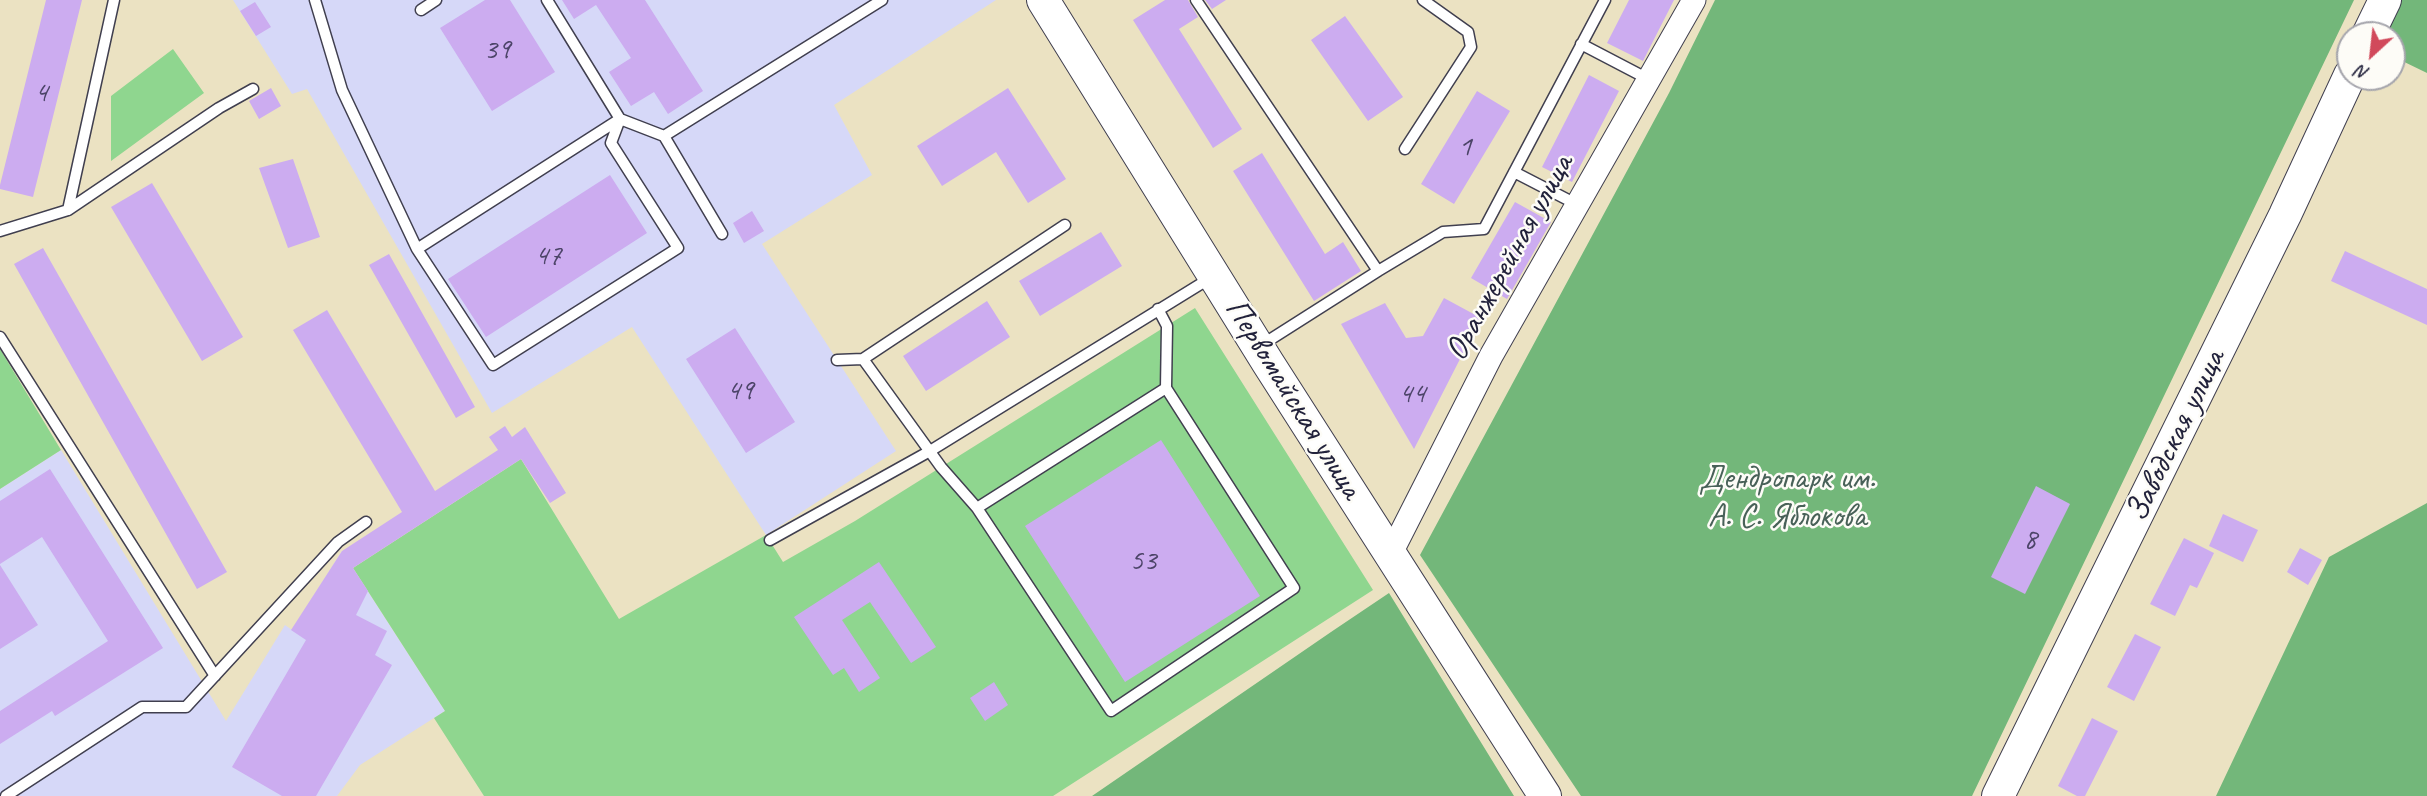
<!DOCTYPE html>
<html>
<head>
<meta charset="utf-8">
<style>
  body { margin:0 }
  #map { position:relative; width:2427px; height:796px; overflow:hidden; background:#ebe2c2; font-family:Caveat,sans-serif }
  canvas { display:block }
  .north { position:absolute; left:2336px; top:21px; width:70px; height:70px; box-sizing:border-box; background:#fdfcf7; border:2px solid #a5a5ac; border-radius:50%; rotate:207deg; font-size:19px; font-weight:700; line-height:28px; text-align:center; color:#22223b }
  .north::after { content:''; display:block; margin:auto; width:24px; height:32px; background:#d1495b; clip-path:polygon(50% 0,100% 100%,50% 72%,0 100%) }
</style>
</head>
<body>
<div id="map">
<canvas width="2427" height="796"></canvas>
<div class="north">N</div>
</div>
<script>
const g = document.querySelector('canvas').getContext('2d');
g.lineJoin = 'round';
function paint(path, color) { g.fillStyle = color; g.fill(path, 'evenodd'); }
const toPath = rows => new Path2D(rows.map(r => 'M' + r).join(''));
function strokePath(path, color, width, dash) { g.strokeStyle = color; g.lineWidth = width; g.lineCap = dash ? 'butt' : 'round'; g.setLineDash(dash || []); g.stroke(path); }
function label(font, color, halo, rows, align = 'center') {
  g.font = font + ' Caveat,sans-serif'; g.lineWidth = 5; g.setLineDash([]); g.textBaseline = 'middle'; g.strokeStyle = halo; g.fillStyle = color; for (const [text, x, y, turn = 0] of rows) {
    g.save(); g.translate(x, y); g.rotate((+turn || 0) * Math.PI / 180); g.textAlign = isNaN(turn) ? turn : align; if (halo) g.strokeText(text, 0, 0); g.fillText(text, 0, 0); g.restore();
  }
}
paint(toPath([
  [233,0,996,0,834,105,872,175,762,244,896,451,766,535,632,327,492,413,307,89,292,94],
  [61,450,226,721,285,625,292,630,342,551,445,711,360,765,337,796,0,796,0,489]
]), '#d6d8f8');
paint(toPath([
  [173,49,204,93,111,161,111,96],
  [1195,308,1373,590,1053,796,484,796,434,718,445,711,353,568,521,459,619,619,766,535,783,562,855,521],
  [0,349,61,450,0,489]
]), '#8fd68f');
paint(toPath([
  [1715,0,2354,0,1972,796,1581,796,1420,555,1669,93],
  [2400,0,2427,0,2427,73,2392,56,2392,35,2384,35],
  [2427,503,2427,796,2216,796,2329,557],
  [1389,593,1514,796,1092,796,1331,632]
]), '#73b77a');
paint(toPath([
  [46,0,82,0,33,197,0,189,0,185],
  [485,0,510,0,555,72,492,111,440,28],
  [562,0,645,0,703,91,668,114,654,92,631,106,609,72,631,58,596,5,574,19],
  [1165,0,1188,0,1198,17,1179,29,1242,129,1213,148,1133,20],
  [1205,0,1226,0,1212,9],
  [1629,0,1674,0,1643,61,1607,43],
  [255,2,271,27,256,36,240,11],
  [1345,16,1403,97,1368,121,1311,40],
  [1589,75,1619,91,1572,182,1542,167],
  [271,88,281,106,259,119,249,101],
  [1008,88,1066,179,1028,203,996,152,942,186,917,146],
  [1477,91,1510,111,1454,204,1421,184],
  [1262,153,1325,254,1343,242,1361,271,1314,301,1233,171],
  [293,159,320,237,288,248,259,168],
  [610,175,647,233,486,337,448,279],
  [152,183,243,337,202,361,111,207],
  [1515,202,1551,222,1507,299,1471,278],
  [752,211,764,231,744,243,733,223],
  [1101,232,1122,266,1040,316,1019,281],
  [43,248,227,572,197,589,14,264],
  [2345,251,2427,289,2427,325,2331,281],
  [389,254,475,407,456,418,369,265],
  [1444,298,1481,318,1414,449,1341,324,1385,303,1406,338,1423,336],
  [987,301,1010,337,926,391,903,356],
  [327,310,435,491,498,450,489,437,505,426,512,437,525,427,566,493,550,503,521,459,353,568,368,591,356,615,387,631,375,655,392,665,316,796,282,796,232,767,306,640,291,630,342,551,402,512,293,330],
  [735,328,795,422,746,453,686,359],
  [1161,440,1260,596,1125,682,1025,526],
  [50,469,163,648,55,716,52,711,0,744,0,711,108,641,42,537,0,564,0,501],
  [2036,486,2070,504,2025,594,1991,577],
  [2223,514,2258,530,2243,562,2209,546],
  [2184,538,2214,553,2197,588,2190,585,2175,616,2150,604],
  [2300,548,2322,560,2308,585,2287,572],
  [879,562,936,647,911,663,870,602,842,620,880,678,859,692,844,668,833,675,794,617],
  [0,565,38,625,0,649],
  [2135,634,2161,647,2134,701,2107,687],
  [994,682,1008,705,985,721,970,698],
  [2092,718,2118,731,2085,796,2077,796,2058,786]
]), '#ccacf0');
const lane = toPath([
  [315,0,342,90,417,249],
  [547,0,620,119,664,136,722,234],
  [1196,0,1378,271,1260,346],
  [421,10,436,0],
  [1581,44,1650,80],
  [620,119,611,143,678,248,493,365,417,249,620,119],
  [664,136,882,0],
  [1405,149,1471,47,1468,32,1423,0],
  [1514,172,1578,205],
  [68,210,219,108,253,89],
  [0,231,68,210,114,0],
  [1378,271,1443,232,1484,229,1605,0],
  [1158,309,1167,326,1166,388,977,508,1111,711,1294,588,1166,388],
  [0,337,215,676],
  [837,360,863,359],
  [977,508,941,467,863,359,1065,225],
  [770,540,930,451,1212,277],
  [6,796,142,707,186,707,338,542,366,522]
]);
const street = toPath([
  [1391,553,1491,356,1694,0]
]);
const secondary = toPath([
  [1043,0,1268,363,1545,796],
  [2368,35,2385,0],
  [1998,796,2285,215,2350,75]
]);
strokePath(lane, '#403f4f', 13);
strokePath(street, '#403f4f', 25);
strokePath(secondary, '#403f4f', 34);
strokePath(lane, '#fff', 10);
strokePath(street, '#fff', 23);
strokePath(secondary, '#fff', 32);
label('30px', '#4c4468', null, [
  ["39",497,50],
  ["4",41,93],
  ["1",1465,147],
  ["47",548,256],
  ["49",740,391],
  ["44",1412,394],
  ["8",2030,540],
  ["53",1143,561]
]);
label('33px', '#22223b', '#fdfcf7', [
  ["Оранжерейная улица",1510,258,-61],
  ["Первомайская улица",1293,399,58],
  ["Заводская улица",2176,436,-64]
]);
label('33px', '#486158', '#fdfcf7', [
  ["Дендропарк им.",1787,479],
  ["А. С. Яблокова",1787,517]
]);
</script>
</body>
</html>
